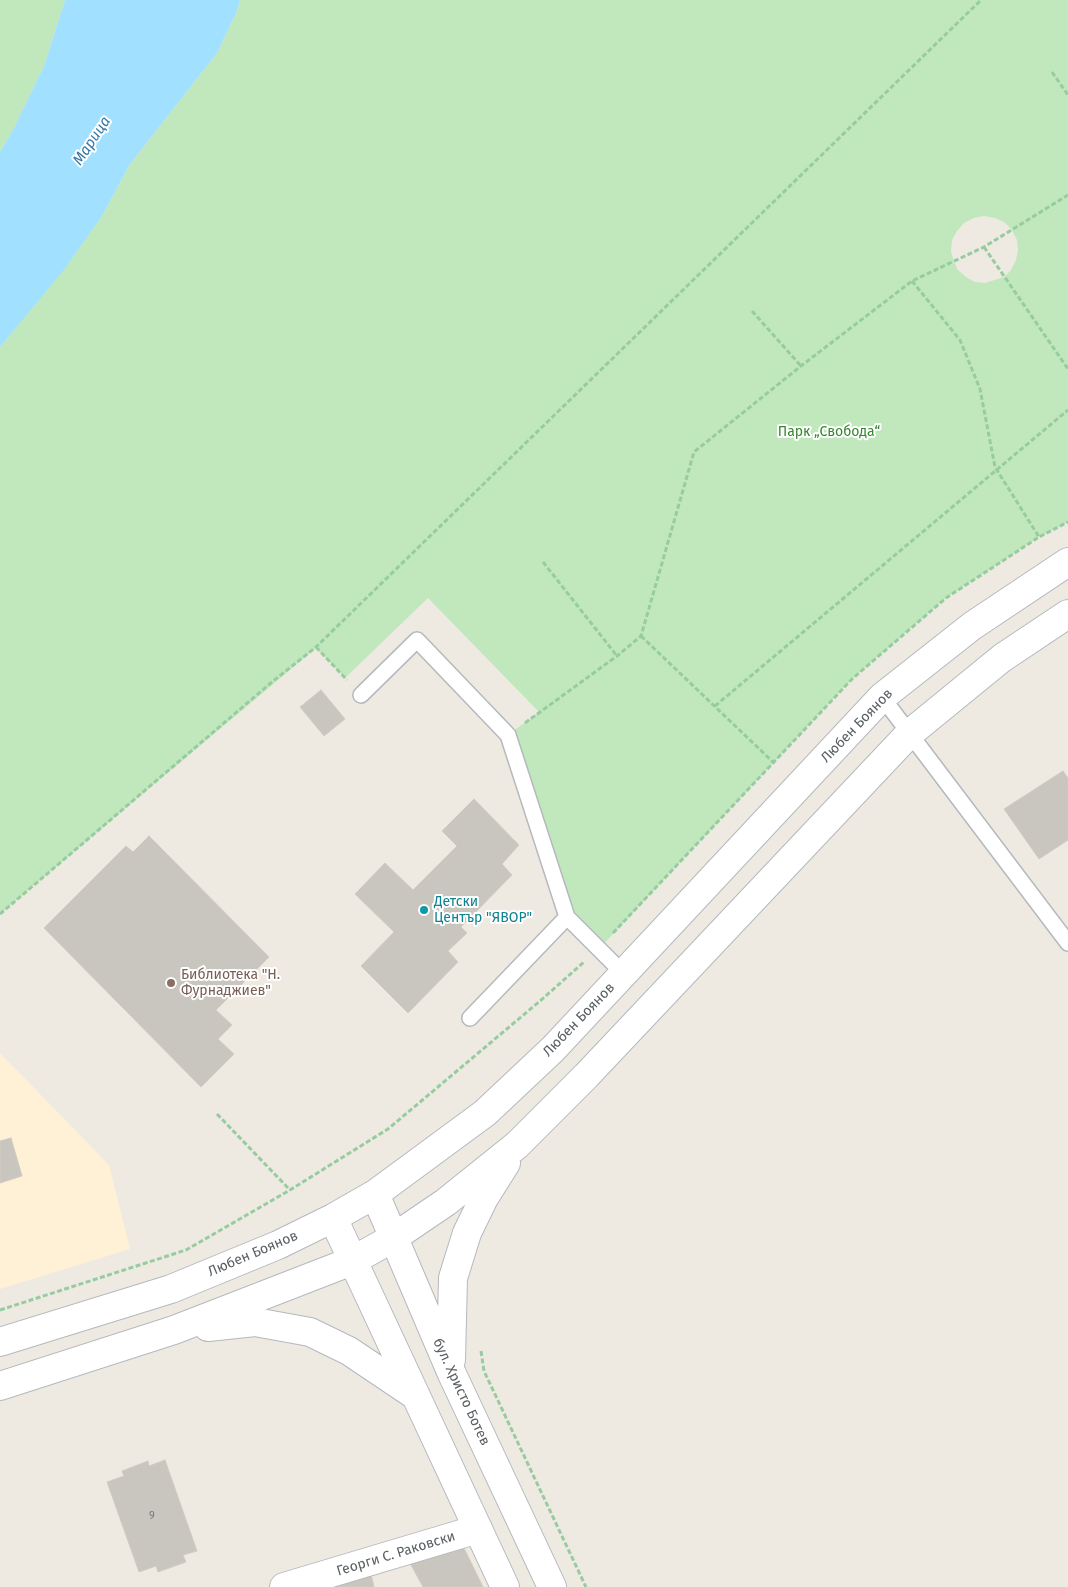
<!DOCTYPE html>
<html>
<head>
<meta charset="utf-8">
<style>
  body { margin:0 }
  canvas { display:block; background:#eeeae2 }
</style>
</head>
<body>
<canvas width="1068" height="1587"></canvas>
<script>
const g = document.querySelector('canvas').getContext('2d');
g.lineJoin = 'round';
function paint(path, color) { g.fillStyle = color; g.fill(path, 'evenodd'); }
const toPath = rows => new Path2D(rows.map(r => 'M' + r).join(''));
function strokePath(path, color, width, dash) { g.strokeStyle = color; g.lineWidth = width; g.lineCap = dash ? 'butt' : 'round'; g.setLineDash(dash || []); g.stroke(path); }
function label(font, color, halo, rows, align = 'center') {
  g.font = font + ' "Fira Sans",sans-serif'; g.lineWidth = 4; g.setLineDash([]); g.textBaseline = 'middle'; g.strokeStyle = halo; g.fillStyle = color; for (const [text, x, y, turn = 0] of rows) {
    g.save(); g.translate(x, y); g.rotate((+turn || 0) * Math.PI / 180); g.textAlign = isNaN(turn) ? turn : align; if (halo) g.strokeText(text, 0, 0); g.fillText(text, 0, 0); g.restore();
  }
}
paint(toPath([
  [0,1053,109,1165,130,1249,0,1289]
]), '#fff1d6');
paint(toPath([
  [0,0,65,0,44,66,13,130,0,152],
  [240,0,1068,0,1068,522,1039,537,946,598,852,679,599,949,567,917,508,735,539,712,428,598,345,678,316,648,0,914,0,347,102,216,130,164,217,53,237,11],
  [984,216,995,218,1004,222,1012,230,1017,240,1018,250,1016,260,1011,270,1004,277,985,283,975,282,966,277,958,270,954,262,951,251,952,240,957,231,964,223,974,218]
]), '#c1e8bd');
paint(toPath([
  [65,0,240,0,237,11,217,53,130,164,102,216,63,271,0,347,0,152,13,130,44,66]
]), '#a1e1ff');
const building = toPath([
  [321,690,345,719,324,736,300,707,321,690],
  [1063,771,1068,778,1068,840,1039,859,1004,809,1063,771],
  [474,799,519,845,502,864,512,875,461,927,467,933,448,951,458,962,408,1013,361,966,394,932,355,894,385,863,413,890,457,846,442,831,474,799],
  [149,836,269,957,216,1010,232,1025,218,1039,234,1054,201,1087,44,928,126,846,133,852,149,836],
  [11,1138,22,1176,0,1183,0,1141,11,1138],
  [165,1460,197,1551,183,1555,186,1562,158,1572,156,1566,139,1572,107,1482,124,1476,122,1471,148,1461,149,1466,165,1460],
  [462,1544,483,1587,423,1587,410,1563,462,1544],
  [370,1570,374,1587,336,1587,334,1580,370,1570]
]);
paint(building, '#c9c5bf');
strokePath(building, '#d3cbc0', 1);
const lane = toPath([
  [361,695,417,640,508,735,567,917],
  [882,697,1068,943],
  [470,1018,567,917,624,974]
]);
const street = toPath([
  [284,1587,478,1529]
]);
const secondary = toPath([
  [375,1194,452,1374,552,1587],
  [333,1218,505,1587],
  [208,1327,255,1322,310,1332,349,1351,416,1396],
  [0,1342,171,1289,278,1245,333,1218,375,1194,485,1113,553,1049,882,697,972,626,1068,562],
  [451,1360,453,1278,467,1233,484,1198,506,1163],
  [0,1386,174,1330,352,1261,393,1238,446,1202,517,1145,586,1076,909,734,1002,658,1068,614]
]);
strokePath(lane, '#b5b9be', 18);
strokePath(street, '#b5b9be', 30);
strokePath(secondary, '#b4b9be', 30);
strokePath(toPath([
  [1052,72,1068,95],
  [984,247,1068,369],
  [912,281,960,340,980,389,995,467,1039,537],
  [752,311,801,366],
  [543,562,617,656],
  [641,636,773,762],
  [316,647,347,680],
  [715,706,1068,410],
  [525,723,617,656,641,636,694,452,801,366,912,281,984,247,1068,195],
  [0,914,272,682,316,647,981,0],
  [613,933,852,679,946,598,1039,537,1068,522],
  [217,1114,290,1190],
  [0,1310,186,1250,290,1190,388,1129,540,1001,584,962],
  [481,1351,484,1371,586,1587]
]), '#97cca0', 3, [5, 2.5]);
strokePath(lane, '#fff', 15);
strokePath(street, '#fff', 28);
strokePath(secondary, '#fff', 28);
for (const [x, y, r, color] of [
  [424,910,5,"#0f9aa8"],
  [171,983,5,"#8d6e63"]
]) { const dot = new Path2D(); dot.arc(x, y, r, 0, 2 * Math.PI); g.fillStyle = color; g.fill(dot); strokePath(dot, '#fff', 2); }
label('11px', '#76797b', null, [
  ["9",152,1516]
]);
label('14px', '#35872f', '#fff', [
  ["Парк „Свобода“",829,432]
]);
label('14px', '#5a6064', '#fff', [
  ["Любен Боянов",857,726,-46],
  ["Любен Боянов",579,1020,-46],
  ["Любен Боянов",253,1254,-23],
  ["бул. Христо Ботев",461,1392,65],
  ["Георги С. Раковски",396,1554,-17]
]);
label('14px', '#0d838f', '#fff', [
  ["Детски",434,902],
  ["Център \"ЯВОР\"",434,918]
], 'left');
label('14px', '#785e54', '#fff', [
  ["Библиотека \"Н.",181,975],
  ["Фурнаджиев\"",181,991]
], 'left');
label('italic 15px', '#3378a5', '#fff', [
  ["Марица",92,141,-56]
]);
</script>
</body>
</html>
